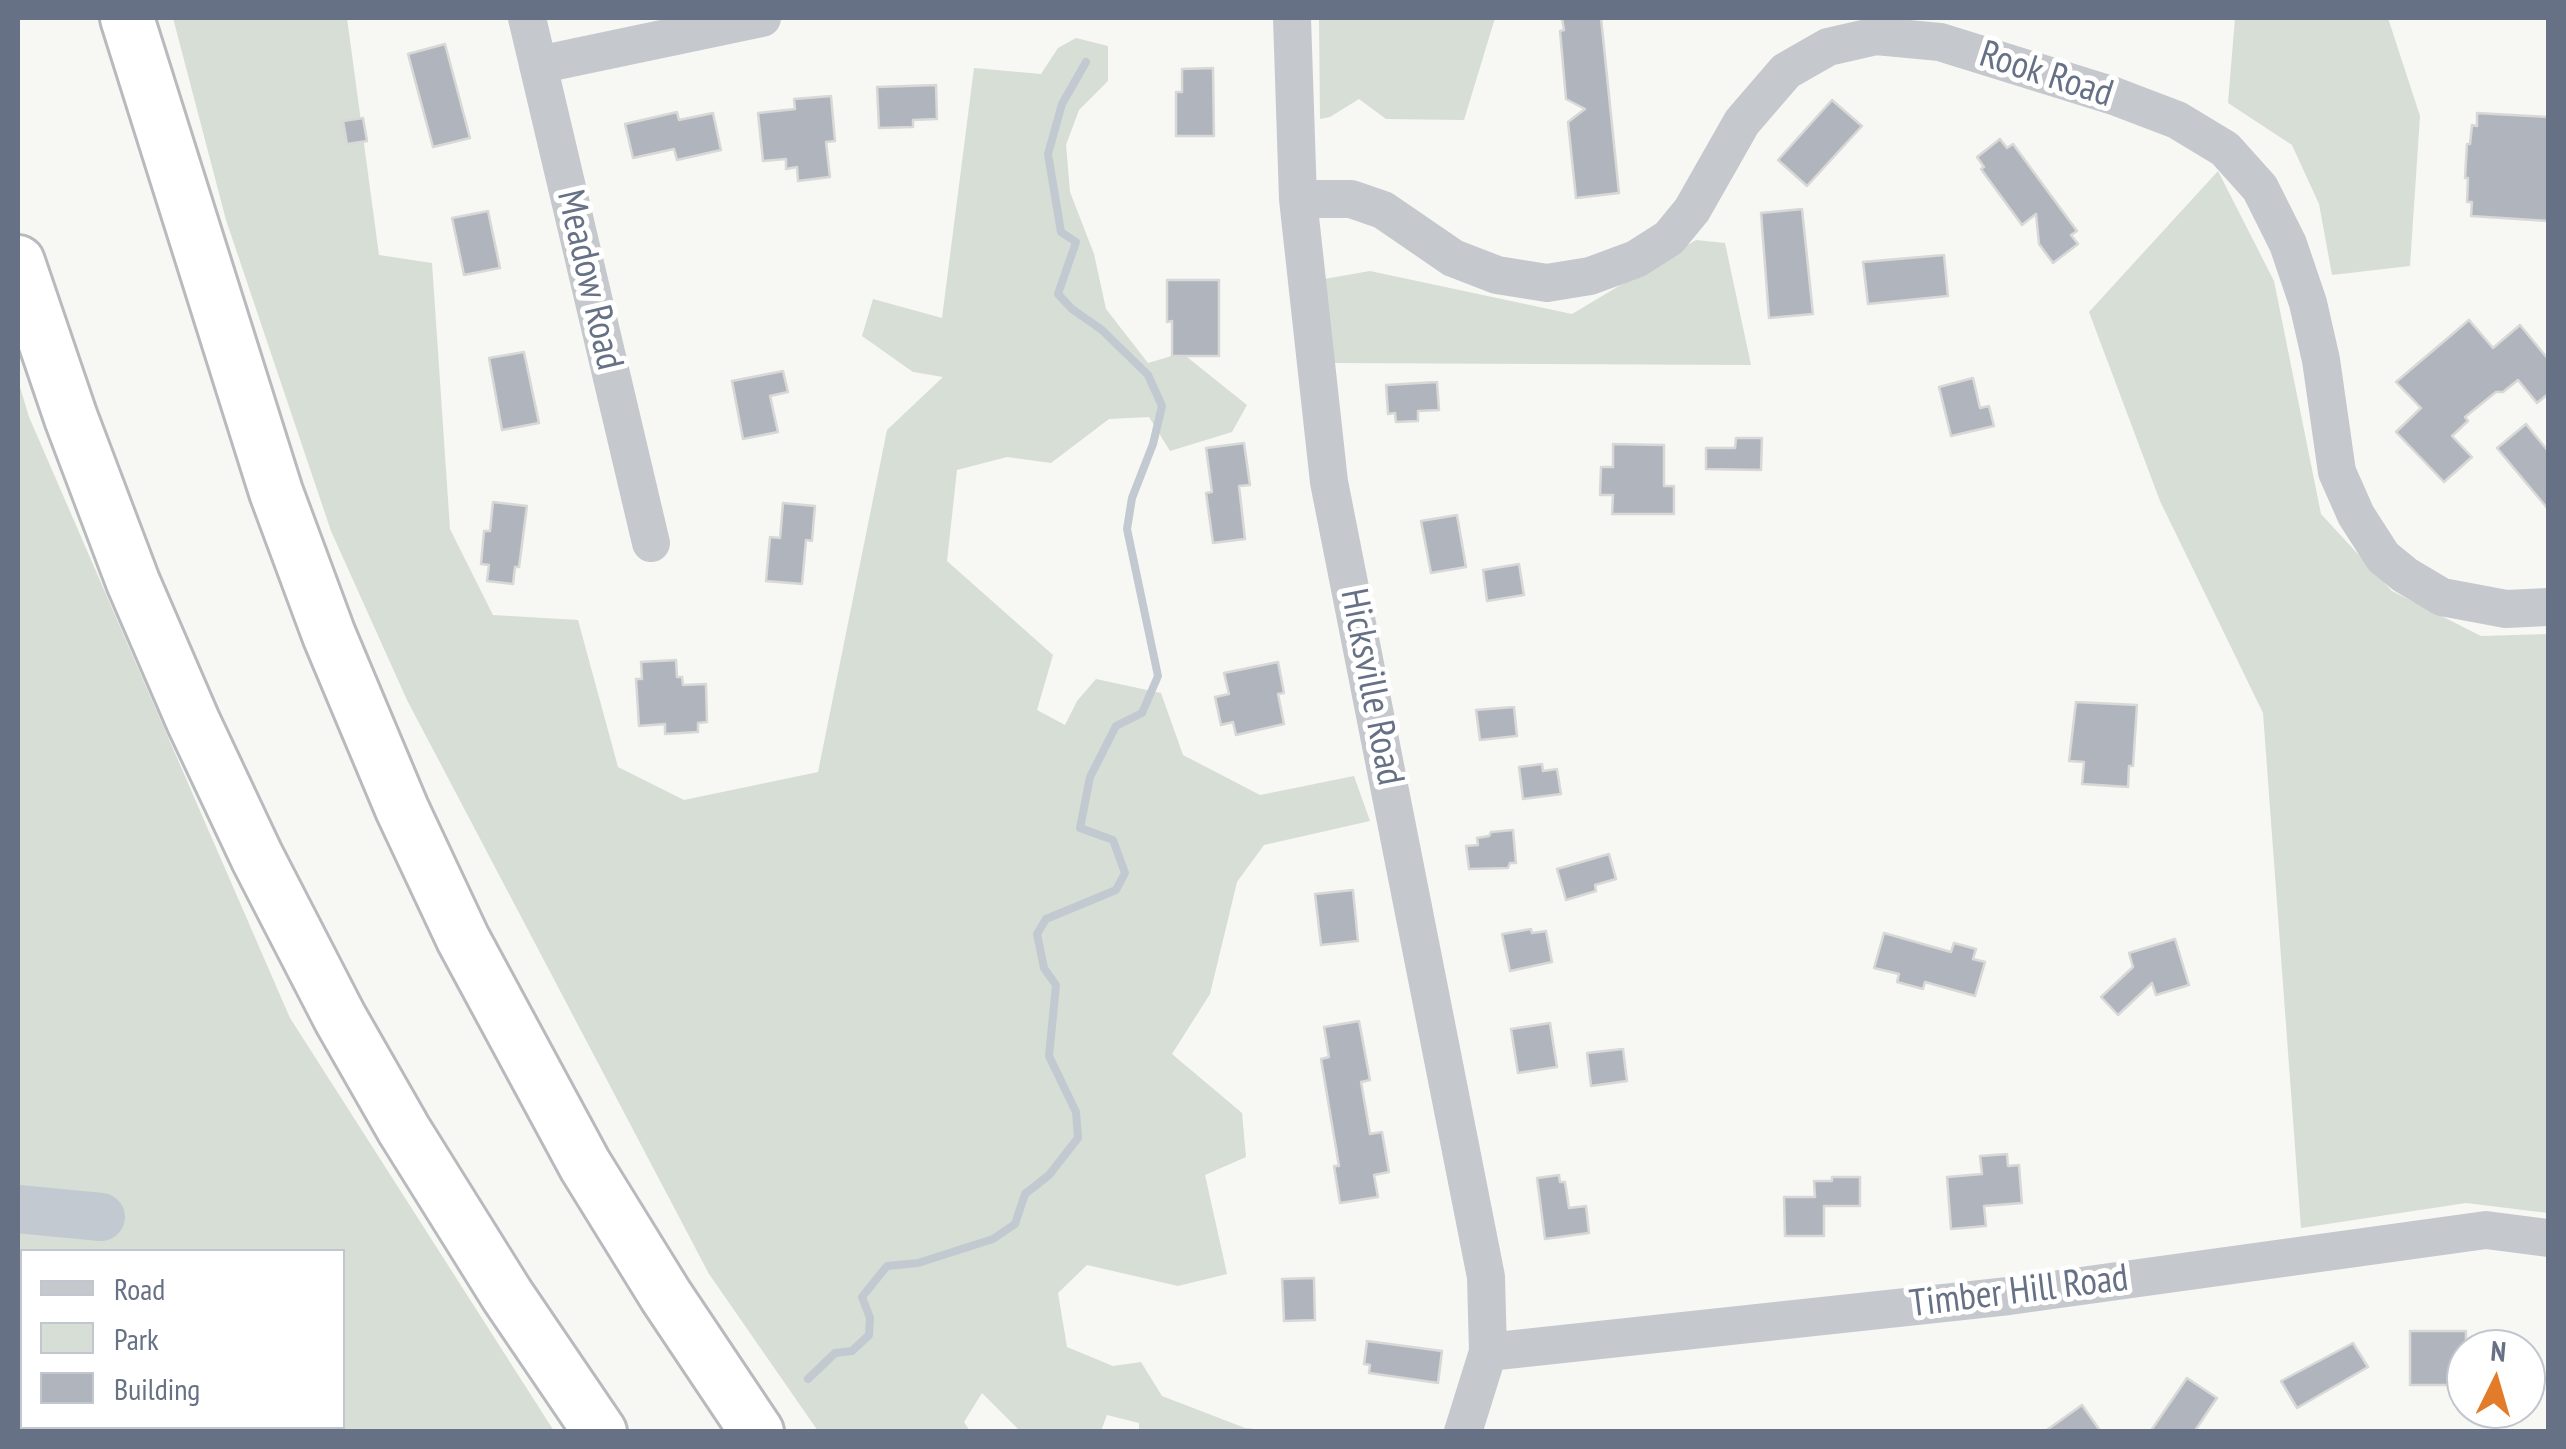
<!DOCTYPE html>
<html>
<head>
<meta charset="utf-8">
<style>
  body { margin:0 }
  #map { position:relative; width:2566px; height:1449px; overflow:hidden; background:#f7f7f4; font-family:"PT Sans Narrow",sans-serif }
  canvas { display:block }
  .frame { position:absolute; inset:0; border:20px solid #667185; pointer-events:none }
  .legend { position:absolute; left:20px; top:1249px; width:325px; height:180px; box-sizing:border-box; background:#fff; border:2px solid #c2c6ce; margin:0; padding:12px 18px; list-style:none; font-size:30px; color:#667185 }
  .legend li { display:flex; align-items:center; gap:20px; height:50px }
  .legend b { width:50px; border:2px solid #c2c6ce }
  .north { position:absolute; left:2446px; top:1329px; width:100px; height:100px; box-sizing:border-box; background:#fff; border:2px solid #c2c6ce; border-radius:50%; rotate:5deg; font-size:28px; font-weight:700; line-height:40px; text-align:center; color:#667185 }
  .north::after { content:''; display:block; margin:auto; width:35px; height:45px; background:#e27b2a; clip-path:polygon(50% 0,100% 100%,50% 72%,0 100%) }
</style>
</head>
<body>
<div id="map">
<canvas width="2566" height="1449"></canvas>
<div class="frame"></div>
<ul class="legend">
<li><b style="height:12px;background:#c5c8cc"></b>Road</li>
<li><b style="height:28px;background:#d7ded5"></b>Park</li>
<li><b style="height:28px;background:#b0b5bd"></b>Building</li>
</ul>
<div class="north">N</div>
</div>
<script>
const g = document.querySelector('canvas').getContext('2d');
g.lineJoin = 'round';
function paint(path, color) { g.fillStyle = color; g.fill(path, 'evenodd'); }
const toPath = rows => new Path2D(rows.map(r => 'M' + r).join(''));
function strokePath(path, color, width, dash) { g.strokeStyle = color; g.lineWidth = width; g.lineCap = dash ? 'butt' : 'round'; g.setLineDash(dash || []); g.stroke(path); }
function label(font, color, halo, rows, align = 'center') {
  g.font = font + ' "PT Sans Narrow",sans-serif'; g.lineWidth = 10; g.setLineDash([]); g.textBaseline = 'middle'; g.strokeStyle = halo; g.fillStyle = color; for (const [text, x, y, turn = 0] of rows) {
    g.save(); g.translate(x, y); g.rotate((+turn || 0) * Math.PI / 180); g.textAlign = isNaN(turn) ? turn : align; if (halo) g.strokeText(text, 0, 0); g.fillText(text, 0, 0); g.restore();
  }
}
paint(toPath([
  [173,18,347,18,379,255,432,263,450,529,493,615,578,620,618,767,684,800,818,772,887,430,943,377,913,372,862,336,873,299,942,318,974,68,1041,74,1058,48,1076,38,1108,46,1108,81,1079,110,1066,145,1070,192,1094,254,1106,309,1148,363,1182,353,1247,405,1232,432,1170,451,1149,417,1109,419,1051,463,1007,457,957,470,947,561,1053,655,1037,710,1065,725,1077,701,1096,679,1161,693,1183,755,1260,795,1354,776,1370,821,1264,845,1237,882,1210,994,1172,1054,1242,1113,1246,1157,1205,1175,1227,1274,1178,1286,1087,1265,1058,1293,1067,1347,1113,1366,1141,1362,1162,1396,1245,1428,1275,1431,1139,1431,1139,1423,1107,1415,1101,1431,1020,1431,982,1393,964,1422,970,1431,818,1431,709,1274,407,700,331,531,226,220],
  [1319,18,1495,18,1464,120,1386,119,1359,99,1330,117,1320,119],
  [2235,18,2388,18,2420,116,2410,266,2332,275,2319,204,2292,145,2228,103],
  [2218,171,2274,281,2321,514,2392,591,2481,636,2548,634,2548,1213,2466,1203,2301,1228,2263,713,2160,501,2089,312],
  [1696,240,1725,243,1751,365,1334,363,1324,279,1370,271,1572,314],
  [18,380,29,417,290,1018,554,1431,18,1431],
  [22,1252,342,1252,342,1426,22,1426]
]), '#d7ded5');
strokePath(toPath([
  [808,1379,835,1353,852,1351,869,1335,870,1318,862,1297,887,1266,918,1263,993,1239,1015,1224,1025,1194,1049,1175,1078,1138,1076,1112,1049,1056,1056,985,1044,968,1037,934,1046,919,1116,890,1125,873,1113,840,1080,828,1090,777,1116,726,1142,713,1158,676,1127,529,1132,498,1153,444,1162,406,1148,375,1102,330,1072,309,1058,294,1076,242,1061,232,1048,154,1062,104,1086,62]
]), '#c2c9d0', 8);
strokePath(toPath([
  [18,1209,101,1217]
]), '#c2c9d0', 48);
const building = toPath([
  [1562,18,1601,18,1619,193,1576,198,1568,122,1585,109,1566,99,1560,31,1564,30,1562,18],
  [445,44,470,138,433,147,408,54,445,44],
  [1213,68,1214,136,1176,136,1176,92,1182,92,1182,69,1213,68],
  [936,85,937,119,913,120,913,127,879,128,877,87,936,85],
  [831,96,835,141,826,142,830,177,798,181,797,167,786,169,786,159,763,161,758,113,795,109,794,99,831,96],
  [1832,100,1862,126,1807,186,1778,160,1832,100],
  [677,112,679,120,713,113,721,150,677,160,674,149,633,158,625,124,677,112],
  [2477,113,2548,117,2548,221,2471,216,2472,202,2467,202,2468,178,2465,178,2467,144,2470,144,2472,125,2477,126,2477,113],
  [363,118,367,141,347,144,343,121,363,118],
  [2000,139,2007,148,2013,144,2077,231,2071,235,2078,244,2053,263,2039,244,2036,214,2022,225,1981,169,1984,167,1977,157,2000,139],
  [1802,209,1813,314,1769,318,1761,213,1802,209],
  [488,211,500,268,464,275,452,218,488,211],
  [1944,255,1948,296,1868,304,1863,262,1944,255],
  [1167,280,1219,280,1219,356,1172,356,1172,321,1167,322,1167,280],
  [2469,320,2493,348,2520,325,2548,359,2548,394,2537,403,2518,380,2503,392,2496,392,2465,417,2468,421,2452,436,2472,457,2444,482,2396,432,2421,408,2396,382,2469,320],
  [524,352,539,423,502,430,489,358,524,352],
  [783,371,788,392,770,396,778,432,743,439,732,381,783,371],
  [1973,378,1980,408,1989,406,1994,426,1951,436,1939,387,1973,378],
  [1437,382,1439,410,1418,411,1418,421,1396,422,1395,413,1388,414,1386,385,1437,382],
  [2526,424,2548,451,2548,509,2497,448,2526,424],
  [1736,438,1762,438,1761,470,1706,469,1706,448,1735,448,1736,438],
  [1244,443,1250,485,1239,486,1245,539,1213,543,1206,493,1212,492,1206,448,1244,443],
  [1613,444,1664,445,1664,486,1674,486,1674,514,1612,514,1613,495,1600,495,1601,467,1613,467,1613,444],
  [493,502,527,506,519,567,515,567,513,584,487,581,489,565,481,564,484,531,490,531,493,502],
  [783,503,815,506,812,541,806,540,802,584,766,581,770,537,780,538,783,503],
  [1457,515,1466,567,1431,573,1421,521,1457,515],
  [1519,564,1524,595,1487,601,1483,570,1519,564],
  [676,660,677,677,682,677,683,685,706,684,707,722,698,723,698,732,665,734,665,724,639,726,636,679,642,679,641,662,676,660],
  [1278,662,1284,693,1278,694,1284,724,1236,735,1233,722,1221,725,1215,697,1229,694,1224,673,1278,662],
  [2076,702,2137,705,2133,766,2129,766,2128,787,2082,784,2084,762,2069,761,2076,702],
  [1514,707,1517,736,1480,740,1476,710,1514,707],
  [1542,764,1543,771,1557,769,1561,794,1523,799,1519,767,1542,764],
  [1513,830,1516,863,1510,863,1508,868,1469,869,1466,846,1478,845,1477,838,1489,836,1491,832,1513,830],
  [1609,854,1616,879,1595,885,1596,891,1566,900,1557,869,1609,854],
  [1353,890,1358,941,1321,945,1315,894,1353,890],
  [1531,929,1532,933,1546,931,1552,962,1510,971,1502,934,1531,929],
  [1884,933,1951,952,1954,943,1976,949,1973,959,1985,962,1975,996,1925,982,1923,989,1897,982,1899,974,1874,968,1884,933],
  [2175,939,2189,985,2156,995,2152,983,2118,1015,2101,997,2133,967,2129,953,2175,939],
  [1359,1021,1370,1080,1361,1082,1370,1134,1382,1132,1389,1172,1374,1175,1378,1197,1340,1203,1334,1166,1339,1166,1321,1059,1329,1057,1324,1027,1359,1021],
  [1550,1023,1557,1067,1518,1073,1511,1029,1550,1023],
  [1623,1049,1627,1081,1591,1086,1587,1053,1623,1049],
  [2007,1154,2008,1166,2019,1165,2022,1203,1984,1206,1986,1226,1951,1229,1947,1177,1982,1174,1980,1156,2007,1154],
  [1559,1175,1560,1182,1565,1182,1569,1208,1586,1206,1589,1233,1545,1239,1537,1178,1559,1175],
  [1832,1177,1860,1177,1860,1206,1824,1206,1824,1236,1785,1236,1784,1197,1815,1197,1814,1181,1832,1181,1832,1177],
  [1314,1278,1315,1320,1284,1321,1282,1279,1314,1278],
  [2410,1331,2466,1331,2466,1385,2410,1385,2410,1331],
  [1367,1341,1442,1351,1438,1383,1369,1373,1370,1365,1364,1364,1367,1341],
  [2353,1343,2368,1367,2297,1408,2281,1381,2353,1343],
  [2187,1378,2217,1398,2194,1432,2150,1432,2187,1378],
  [2082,1405,2101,1432,2044,1432,2082,1405]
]);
paint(building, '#b0b5bd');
strokePath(building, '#d8d9d7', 2.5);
const highway = toPath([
  [127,18,276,492,329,635,402,809,463,939,585,1165,666,1296,757,1432],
  [18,262,71,418,133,582,193,721,257,857,340,1018,404,1130,507,1295,600,1432]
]);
strokePath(highway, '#b8babe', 58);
strokePath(toPath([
  [527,18,651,543],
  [1292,18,1298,199,1329,482,1486,1277,1488,1352,1463,1432],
  [538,65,762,18],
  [1298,199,1351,199,1383,210,1453,258,1497,275,1547,283,1590,276,1636,259,1669,238,1692,210,1742,122,1786,71,1828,47,1876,36,1940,42,2114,96,2177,120,2225,149,2260,188,2288,244,2308,303,2321,360,2337,472,2356,515,2383,557,2405,575,2442,597,2506,609,2548,607],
  [1488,1352,2009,1296,2486,1230,2548,1238]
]), '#c5c8cc', 38);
strokePath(highway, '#fff', 52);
label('38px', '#667185', '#fff', [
  ["Rook Road",2046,75,18],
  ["Meadow Road",589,280,77],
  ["Hicksville Road",1371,687,79],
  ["Timber Hill Road",2019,1292,-7]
]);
</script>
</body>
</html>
